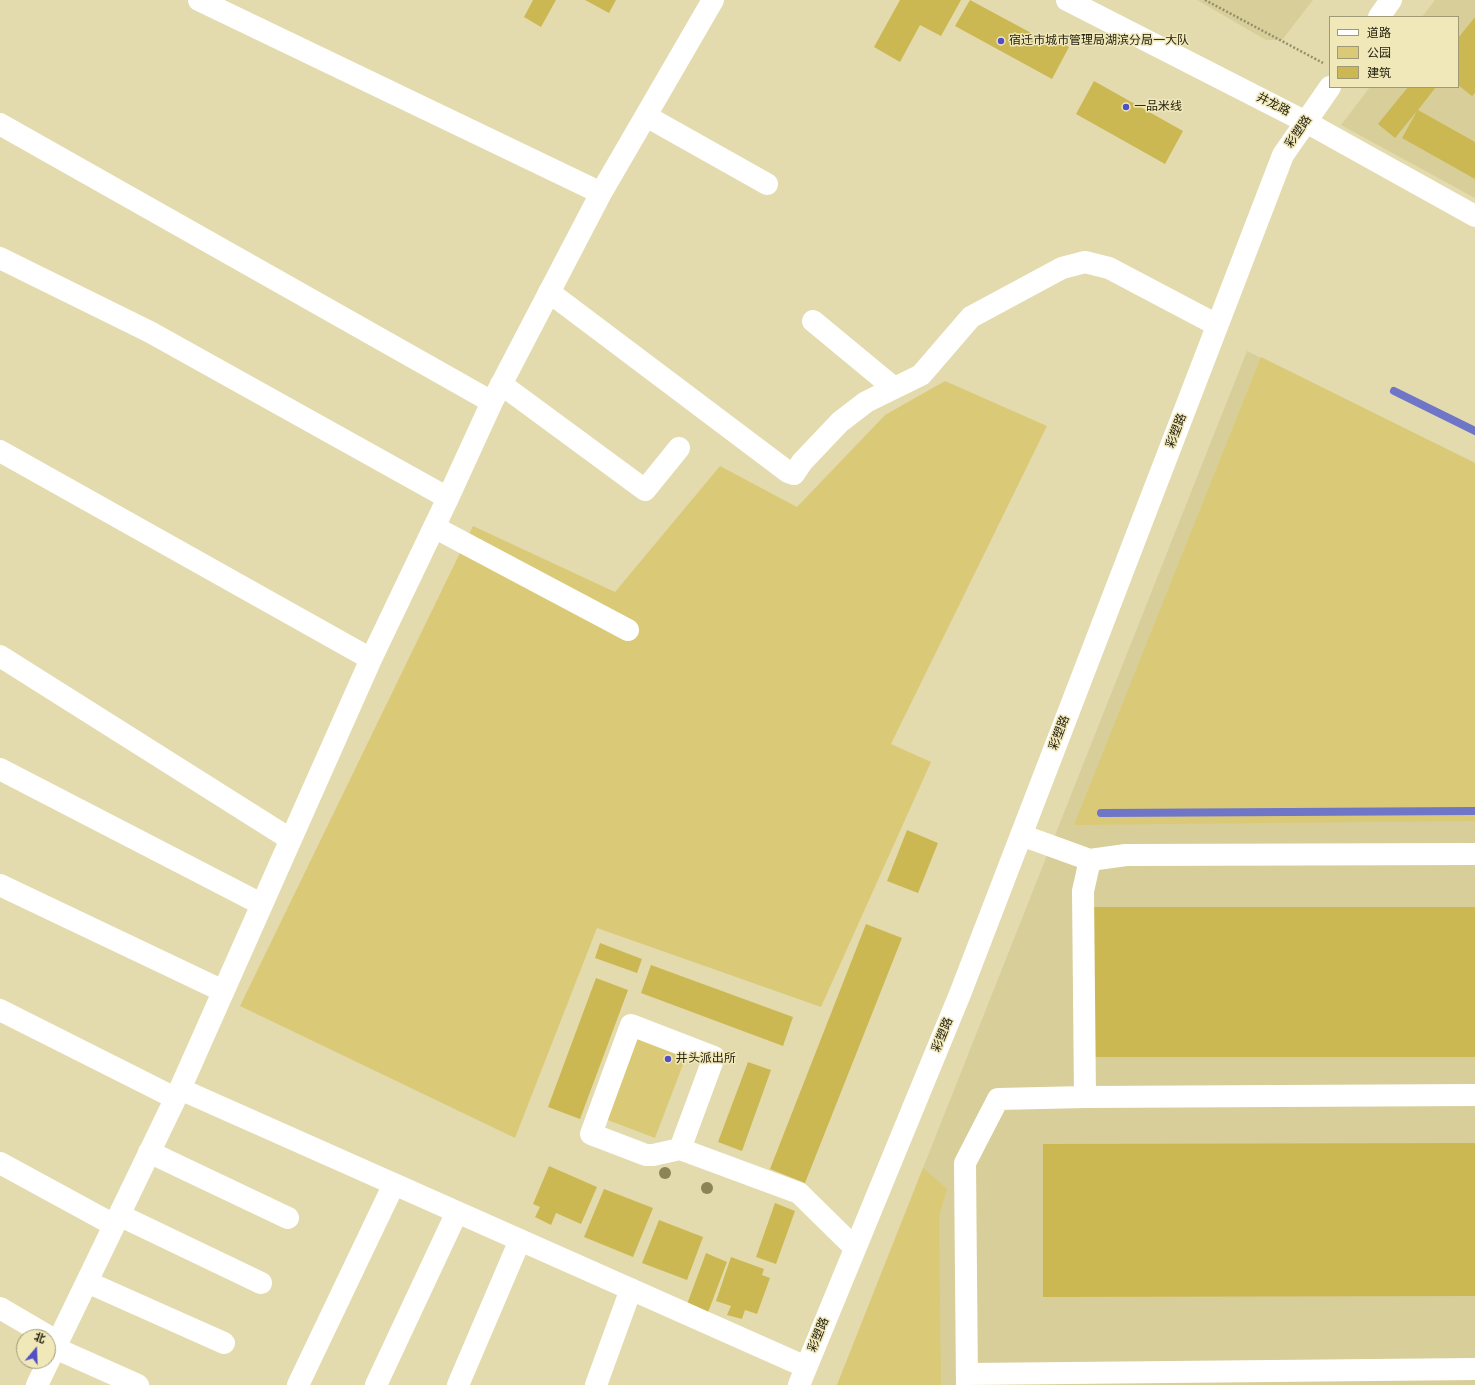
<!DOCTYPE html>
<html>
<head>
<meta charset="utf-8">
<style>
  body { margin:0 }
  #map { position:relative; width:1475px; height:1385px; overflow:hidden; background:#e3dbad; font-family:"Nunito Sans","Noto Sans SC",sans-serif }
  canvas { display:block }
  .legend { position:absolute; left:1329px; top:16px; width:130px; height:72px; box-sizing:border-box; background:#f1e8ba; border:1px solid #9f9976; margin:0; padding:5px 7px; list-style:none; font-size:12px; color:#252210 }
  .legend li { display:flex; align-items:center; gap:8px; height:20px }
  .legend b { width:20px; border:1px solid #9f9976 }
  .north { position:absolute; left:16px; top:1329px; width:40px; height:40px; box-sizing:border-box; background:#f1e8ba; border:1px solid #9f9976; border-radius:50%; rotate:19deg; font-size:11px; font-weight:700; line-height:16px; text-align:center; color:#252210 }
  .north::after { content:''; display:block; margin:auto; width:14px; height:18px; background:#514fc6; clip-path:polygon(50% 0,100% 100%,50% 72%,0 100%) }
</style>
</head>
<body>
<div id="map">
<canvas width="1475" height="1385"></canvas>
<ul class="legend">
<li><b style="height:5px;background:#fff"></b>道路</li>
<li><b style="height:11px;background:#daca78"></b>公园</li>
<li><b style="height:11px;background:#ccb852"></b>建筑</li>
</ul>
<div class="north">北</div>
</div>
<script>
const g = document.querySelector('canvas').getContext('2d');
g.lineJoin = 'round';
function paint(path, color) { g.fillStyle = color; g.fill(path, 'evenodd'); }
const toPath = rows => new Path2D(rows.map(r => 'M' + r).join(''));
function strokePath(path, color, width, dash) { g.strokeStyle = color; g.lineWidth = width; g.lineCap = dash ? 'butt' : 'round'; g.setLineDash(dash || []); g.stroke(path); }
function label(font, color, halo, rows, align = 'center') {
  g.font = font + ' "Nunito Sans","Noto Sans SC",sans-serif'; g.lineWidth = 3; g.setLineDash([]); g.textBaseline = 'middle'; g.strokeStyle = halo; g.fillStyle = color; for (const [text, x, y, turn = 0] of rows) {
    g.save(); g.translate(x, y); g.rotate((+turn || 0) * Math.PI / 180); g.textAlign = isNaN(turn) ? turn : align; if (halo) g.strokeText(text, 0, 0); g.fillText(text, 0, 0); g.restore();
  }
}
paint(toPath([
  [1197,0,1313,0,1282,40,1266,40],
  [1435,0,1475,0,1475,198,1341,125,1370,87,1458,87,1458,17,1422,17],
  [1247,351,1475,463,1475,1385,837,1385]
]), '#d8ce99');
paint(toPath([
  [1261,357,1475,463,1475,821,1074,825],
  [945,381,1047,426,891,744,931,762,821,1007,597,928,515,1138,240,1006,473,526,615,592,720,466,797,507,885,415],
  [637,1035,687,1054,655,1138,605,1119],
  [923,1168,947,1189,939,1217,941,1385,837,1385]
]), '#daca78');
strokePath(toPath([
  [1394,391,1475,431],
  [1101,813,1475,811]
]), '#6f75c7', 8);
paint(toPath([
  [533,0,556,0,541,27,524,17],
  [585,0,616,0,609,13],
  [900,0,961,0,941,36,920,25,900,62,874,47],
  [970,0,1048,42,1051,37,1069,47,1052,79,955,26],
  [1475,17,1475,93,1472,96,1458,85,1458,38],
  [1094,81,1183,131,1165,164,1076,114],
  [1408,87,1436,87,1418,110,1475,142,1475,179,1402,138,1417,111,1395,138,1378,124],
  [907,830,938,843,918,893,887,881],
  [1089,907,1475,907,1475,1057,1090,1057],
  [866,924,902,938,805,1183,770,1169],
  [600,943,642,959,637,973,595,958],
  [651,965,793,1017,783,1046,641,993],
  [596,978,628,990,580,1119,548,1107],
  [748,1062,771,1070,742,1151,718,1142],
  [1475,1143,1475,1296,1043,1297,1043,1144],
  [549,1166,597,1187,581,1224,556,1213,551,1225,535,1217,540,1207,533,1204],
  [604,1189,653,1208,633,1257,584,1237],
  [775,1203,795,1211,776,1264,756,1257],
  [659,1220,703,1237,687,1280,642,1263],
  [706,1253,727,1262,707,1315,686,1307],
  [731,1257,764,1269,762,1275,770,1278,757,1314,745,1310,742,1319,727,1315,731,1306,716,1301]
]), '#ccb852');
strokePath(toPath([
  [1205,0,1323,63]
]), '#948e6b', 2.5, [2, 2]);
strokePath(toPath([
  [199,0,601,193],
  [1067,0,1306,122,1475,216],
  [1379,17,1391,0],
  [646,116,767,184],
  [0,124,492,402],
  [0,258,150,332,448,498],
  [549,292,788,472,794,474,802,462,840,422,866,402,921,375,971,317,1062,268,1085,262,1109,268,1217,325],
  [813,321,894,388],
  [501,384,645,490,679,448],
  [0,451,371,659],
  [434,527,628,630],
  [0,656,290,839],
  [0,769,261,904],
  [1021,835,1090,860,1126,855,1475,854],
  [0,885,223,991],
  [0,1010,175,1098],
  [180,1089,806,1367],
  [1085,1097,1083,891,1090,860],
  [680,1149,653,1155,646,1155,591,1134,631,1025,714,1057,680,1149,799,1193,855,1248],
  [149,1152,288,1218],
  [0,1163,114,1225],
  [119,1215,261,1283],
  [87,1282,224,1343],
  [0,1308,58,1342],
  [55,1348,138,1385],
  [967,1374,1475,1369],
  [37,1385,180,1089,371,659,448,498,492,402,601,193,713,0],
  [298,1385,394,1184],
  [376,1385,457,1212],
  [458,1385,520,1240],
  [596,1385,631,1289],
  [799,1385,960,994,1283,155,1330,87],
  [967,1385,965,1163,998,1099,1085,1097,1475,1095]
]), '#fff', 22);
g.fillStyle = '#8c8457';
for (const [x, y] of [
  [665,1173],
  [707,1188]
]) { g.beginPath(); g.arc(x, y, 6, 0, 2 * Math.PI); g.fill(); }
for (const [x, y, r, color] of [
  [1001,41,4,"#514fc6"],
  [1126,107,4,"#514fc6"],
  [668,1059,4,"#514fc6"]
]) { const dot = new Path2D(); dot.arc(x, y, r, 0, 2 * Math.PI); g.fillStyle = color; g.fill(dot); strokePath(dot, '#f1e8ba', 1.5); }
label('12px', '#252210', '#f1e8ba', [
  ["宿迁市城市管理局湖滨分局一大队",1009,41],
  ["一品米线",1134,107],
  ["井头派出所",676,1059]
], 'left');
label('12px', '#252210', '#f1e8ba', [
  ["井龙路",1273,105,27],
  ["彩塑路",1299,132,-55],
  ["彩塑路",1177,431,-69],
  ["彩塑路",1060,733,-69],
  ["彩塑路",943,1035,-68],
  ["彩塑路",819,1335,-68]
]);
</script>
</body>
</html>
